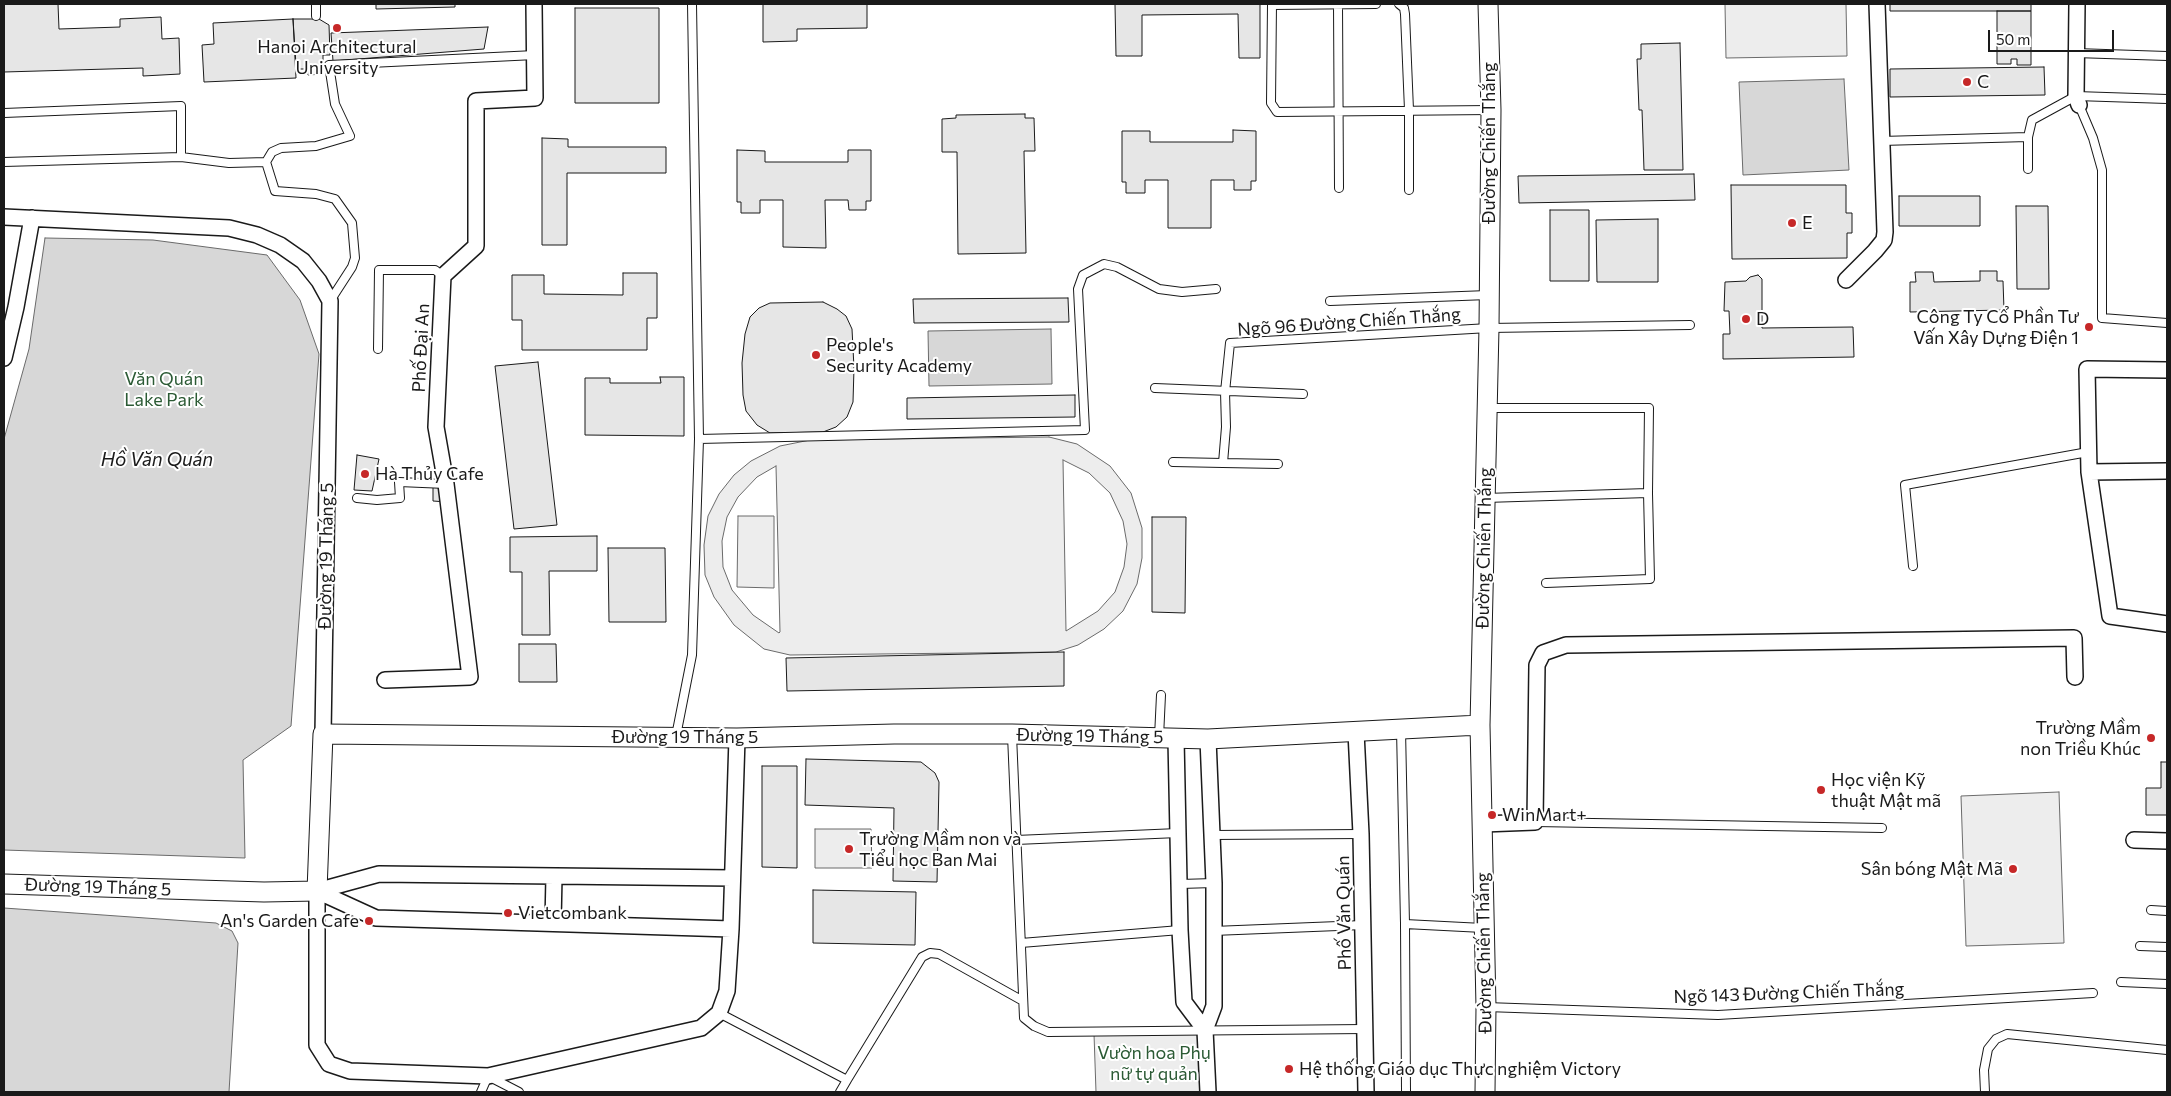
<!DOCTYPE html>
<html>
<head>
<meta charset="utf-8">
<style>
  body { margin:0 }
  #map { position:relative; width:2171px; height:1096px; overflow:hidden; background:#fff; font-family:Commissioner,sans-serif }
  canvas { display:block }
  .frame { position:absolute; inset:0; border:5px solid #1a1a1a; pointer-events:none }
  .scale { position:absolute; left:1988px; top:30px; width:126px; height:22px; box-sizing:border-box; border:2px solid #1a1a1a; border-top:0; padding-left:6px; font-size:15px; line-height:18px; white-space:nowrap; color:#1a1a1a; -webkit-text-stroke:4px #fff; paint-order:stroke }
</style>
</head>
<body>
<div id="map">
<canvas width="2171" height="1096"></canvas>
<div class="frame"></div>
<div class="scale">50 m</div>
</div>
<script>
const g = document.querySelector('canvas').getContext('2d');
g.lineJoin = 'round';
function paint(path, color) { g.fillStyle = color; g.fill(path, 'evenodd'); }
const toPath = rows => new Path2D(rows.map(r => 'M' + r).join(''));
function strokePath(path, color, width, dash) { g.strokeStyle = color; g.lineWidth = width; g.lineCap = dash ? 'butt' : 'round'; g.setLineDash(dash || []); g.stroke(path); }
function label(font, color, halo, rows, align = 'center') {
  g.font = font + ' Commissioner,sans-serif'; g.lineWidth = 4; g.setLineDash([]); g.textBaseline = 'middle'; g.strokeStyle = halo; g.fillStyle = color; for (const [text, x, y, turn = 0] of rows) {
    g.save(); g.translate(x, y); g.rotate((+turn || 0) * Math.PI / 180); g.textAlign = isNaN(turn) ? turn : align; if (halo) g.strokeText(text, 0, 0); g.fillText(text, 0, 0); g.restore();
  }
}
const built = toPath([
  [1725,4,1846,4,1847,56,1726,58,1725,4],
  [1049,437,1077,444,1110,466,1131,493,1142,528,1142,558,1137,584,1123,611,1104,629,1078,645,1056,652,790,655,764,649,734,625,714,597,705,575,704,545,708,516,719,494,734,475,751,461,780,446,810,440,1049,437],
  [1063,460,1089,473,1110,493,1123,521,1127,544,1124,567,1115,592,1098,611,1066,631,1063,460],
  [776,466,780,632,779,633,753,615,732,590,723,567,722,541,727,517,738,497,757,477,776,466],
  [738,516,774,516,774,588,737,587,738,516],
  [2059,792,2064,943,1966,946,1961,796,2059,792],
  [815,829,871,829,872,868,815,868,815,829],
  [1202,1032,1205,1092,1096,1092,1094,1034,1202,1032]
]);
paint(built, '#ededed');
strokePath(built, '#6a6a6a', 1);
const water = toPath([
  [1844,79,1849,170,1743,175,1739,82,1844,79],
  [45,238,153,240,267,255,300,300,319,354,291,726,243,760,245,858,4,850,4,439,29,349,45,238],
  [1051,329,1052,384,929,386,928,331,1051,329],
  [4,908,216,923,232,931,238,943,229,1092,4,1092,4,908]
]);
paint(water, '#d7d7d7');
strokePath(water, '#6a6a6a', 1);
const building = toPath([
  [4,4,58,4,59,29,120,27,120,19,161,17,162,39,179,38,180,74,143,76,143,68,4,72,4,4],
  [376,4,455,4,455,7,376,9,376,4],
  [763,4,867,4,867,28,797,29,797,41,763,42,763,4],
  [1115,4,1260,4,1260,58,1239,58,1238,14,1142,15,1142,56,1116,56,1115,4],
  [1890,4,2031,4,2031,11,1890,11,1890,4],
  [575,8,659,8,659,103,575,103,575,8],
  [1997,11,2031,11,2031,65,2017,65,2017,59,2011,59,2011,64,1997,64,1997,11],
  [293,19,296,78,204,82,202,45,214,44,213,23,293,19],
  [293,19,319,19,329,25,330,55,323,55,323,74,308,75,308,69,300,69,296,65,293,19],
  [488,27,484,49,333,61,331,33,488,27],
  [1680,43,1683,170,1644,170,1642,110,1639,110,1637,59,1641,59,1641,44,1680,43],
  [2044,67,2045,95,1890,97,1890,69,2044,67],
  [1025,114,1025,118,1034,118,1035,151,1024,151,1026,253,958,254,957,152,942,152,942,119,956,118,956,115,1025,114],
  [1233,130,1256,131,1256,181,1251,181,1251,190,1234,190,1234,180,1211,180,1211,228,1168,228,1168,180,1145,180,1145,193,1126,193,1126,182,1122,182,1122,131,1150,131,1150,142,1233,142,1233,130],
  [542,138,568,139,568,147,666,147,666,173,567,173,567,245,542,245,542,138],
  [737,150,765,151,765,162,848,162,848,150,871,150,871,201,866,201,866,210,849,210,848,200,825,200,826,248,783,247,783,200,760,200,760,213,741,213,741,202,737,202,737,150],
  [1694,174,1695,200,1519,203,1518,176,1694,174],
  [1731,185,1846,185,1846,213,1852,213,1852,233,1847,233,1847,258,1732,259,1731,185],
  [1899,196,1980,196,1980,226,1899,226,1899,196],
  [2016,206,2048,206,2049,289,2017,289,2016,206],
  [1550,210,1589,210,1589,281,1550,281,1550,210],
  [1658,219,1658,282,1597,282,1596,220,1658,219],
  [1980,271,1997,271,1997,281,2003,281,2004,310,1910,312,1910,282,1916,282,1915,272,1933,272,1934,282,1980,281,1980,271],
  [623,273,657,273,657,318,647,318,647,350,522,350,522,320,512,320,512,275,544,275,544,294,623,295,623,273],
  [1758,275,1762,279,1762,328,1853,327,1854,357,1723,359,1723,334,1730,334,1729,311,1724,311,1725,282,1746,281,1750,277,1758,275],
  [1068,298,1069,322,914,323,913,299,1068,298],
  [823,302,837,309,846,316,852,329,854,368,853,402,847,417,836,427,823,432,770,433,757,425,746,411,743,395,742,363,745,334,750,317,759,308,770,303,823,302],
  [538,362,557,525,514,529,495,366,538,362],
  [660,377,684,377,684,436,585,435,585,378,610,378,610,383,661,383,660,377],
  [1075,395,1075,417,907,419,907,398,1075,395],
  [357,455,379,459,372,491,354,490,357,455],
  [433,483,446,484,447,502,433,501,433,483],
  [1152,517,1186,517,1185,613,1152,612,1152,517],
  [597,536,597,571,549,571,550,635,522,635,522,572,510,572,510,537,597,536],
  [608,548,665,548,666,622,609,622,608,548],
  [519,644,556,644,557,682,519,682,519,644],
  [1064,652,1064,686,787,691,786,658,1064,652],
  [806,759,921,762,935,773,939,782,937,882,893,881,894,808,805,805,806,759],
  [2161,762,2167,762,2167,815,2146,815,2146,788,2161,788,2161,762],
  [762,766,797,766,797,868,762,867,762,766],
  [813,890,916,892,915,945,813,943,813,890]
]);
paint(building, '#e6e6e6');
strokePath(building, '#1a1a1a', 1);
const service = toPath([
  [316,4,316,16],
  [1272,4,1271,103,1277,112,1491,110],
  [1338,4,1339,188],
  [1399,4,1404,8,1405,14,1409,110,1409,190],
  [1272,5,1376,4],
  [2075,53,2167,56],
  [2079,105,2093,138,2102,170,2102,318,2167,323],
  [4,113,181,106,181,157],
  [2028,137,2028,169],
  [1881,141,2028,137,2032,120,2076,96,2167,99],
  [4,162,181,157,229,163,266,162],
  [330,301,352,267,355,258,352,223,335,199,316,194,275,191,266,162,272,152,281,148,316,146,350,136,335,104,329,65,535,55],
  [1330,301,1488,295],
  [378,349,379,270,435,270,443,276],
  [1155,388,1303,394],
  [1488,408,1649,408,1648,493],
  [699,439,1085,430,1078,289,1083,275,1104,264,1117,267,1159,289,1182,292,1216,289],
  [1173,462,1223,463,1226,427,1225,392,1230,343,1489,328,1690,325],
  [1223,463,1278,464],
  [357,498,377,500,400,498,399,482,446,484],
  [1485,498,1648,493,1650,579,1546,583],
  [1913,566,1905,485,2088,452],
  [1401,729,1405,924,1406,1092],
  [1012,735,1024,1018,1034,1026,1048,1032,1365,1029],
  [676,736,692,655,699,439,692,4],
  [1159,737,1161,695],
  [1535,822,1882,828],
  [1212,835,1361,834],
  [1016,840,1178,833],
  [1180,884,1214,883],
  [2151,910,2167,911],
  [1405,924,1483,928],
  [1213,931,1363,925],
  [1021,943,1180,930],
  [2140,946,2167,947],
  [2121,982,2167,984],
  [1486,1007,1718,1015,2093,993],
  [719,1013,847,1080,922,957,930,953,939,954,1023,1001],
  [481,1092,488,1076,519,1092],
  [840,1092,847,1080],
  [1985,1092,1984,1070,1988,1049,1996,1039,2007,1034,2167,1050]
]);
const minor = toPath([
  [2077,4,2076,96,2079,105],
  [4,217,229,228,257,235,280,245,303,261,319,281,330,301,323,734],
  [1846,280,1875,251,1884,240,1885,232,1877,4],
  [4,358,16,307,32,218],
  [2167,370,2087,369,2089,472,2110,616,2167,624],
  [2089,472,2167,471],
  [385,680,470,677,446,484,436,427,443,276,476,246,476,101,535,98,534,4],
  [1356,732,1361,834,1366,1092],
  [1176,739,1180,930,1184,1002,1205,1030],
  [1208,739,1214,883,1214,1006,1205,1030,1208,1092],
  [1483,824,1535,822,1537,665,1543,653,1566,645,2074,638,2075,677],
  [2134,840,2167,841],
  [317,891,317,1045,329,1064,350,1071,488,1076,701,1028,719,1013,727,991,731,929,737,738],
  [317,891,376,918,731,929],
  [317,891,379,874,732,878],
  [553,923,554,876]
]);
const tertiary = toPath([
  [4,884,264,892,317,891,323,734,737,738,894,734,1012,734,1208,739,1480,725],
  [1485,1092,1486,1007,1480,725,1489,328,1491,110,1488,4]
]);
strokePath(service, '#1a1a1a', 10);
strokePath(minor, '#1a1a1a', 18);
strokePath(tertiary, '#1a1a1a', 21);
strokePath(service, '#fff', 8);
strokePath(minor, '#fff', 15);
strokePath(tertiary, '#fff', 19);
for (const [x, y, r, color] of [
  [337,28,5,"#c62828"],
  [1967,82,5,"#c62828"],
  [1792,223,5,"#c62828"],
  [1746,319,5,"#c62828"],
  [2089,327,5,"#c62828"],
  [816,355,5,"#c62828"],
  [365,474,5,"#c62828"],
  [2151,738,5,"#c62828"],
  [1821,790,5,"#c62828"],
  [1492,815,5,"#c62828"],
  [849,849,5,"#c62828"],
  [2013,869,5,"#c62828"],
  [508,913,5,"#c62828"],
  [369,921,5,"#c62828"],
  [1289,1069,5,"#c62828"]
]) { const dot = new Path2D(); dot.arc(x, y, r, 0, 2 * Math.PI); g.fillStyle = color; g.fill(dot); strokePath(dot, '#fff', 2); }
label('18px', '#1a1a1a', '#fff', [
  ["Hanoi Architectural",337,47,"center"],
  ["University",337,68,"center"],
  ["C",1977,82],
  ["E",1802,223],
  ["Công Ty Cổ Phần Tư",2079,317,"right"],
  ["Vấn Xây Dựng Điện 1",2079,338,"right"],
  ["D",1756,319],
  ["People's",826,345],
  ["Security Academy",826,366],
  ["Hà Thủy Cafe",375,474],
  ["Trường Mầm",2141,728,"right"],
  ["non Triều Khúc",2141,749,"right"],
  ["Học viện Kỹ",1831,780],
  ["thuật Mật mã",1831,801],
  ["WinMart+",1502,815],
  ["Trường Mầm non và",859,839],
  ["Tiểu học Ban Mai",859,860],
  ["Sân bóng Mật Mã",2003,869,"right"],
  ["Vietcombank",518,913],
  ["An's Garden Cafe",359,921,"right"],
  ["Hệ thống Giáo dục Thực nghiệm Victory",1299,1069]
], 'left');
label('18px', '#1a1a1a', '#fff', [
  ["Đường Chiến Thắng",1489,143,-90],
  ["Ngõ 96 Đường Chiến Thắng",1349,322,-4],
  ["Phố Đại An",421,348,-87],
  ["Đường Chiến Thắng",1484,548,-89],
  ["Đường 19 Tháng 5",326,556,-89],
  ["Đường 19 Tháng 5",1090,736,1],
  ["Đường 19 Tháng 5",685,737],
  ["Đường 19 Tháng 5",98,887,2],
  ["Phố Văn Quán",1344,913,-91],
  ["Đường Chiến Thắng",1484,953,-91],
  ["Ngõ 143 Đường Chiến Thắng",1789,993,-2]
]);
label('18px', '#2b5a34', '#fff', [
  ["Văn Quán",164,379],
  ["Lake Park",164,400],
  ["Vườn hoa Phụ",1154,1053],
  ["nữ tự quản",1154,1074]
]);
label('italic 19px', '#1a1a1a', '#fff', [
  ["Hồ Văn Quán",157,460]
]);
</script>
</body>
</html>
